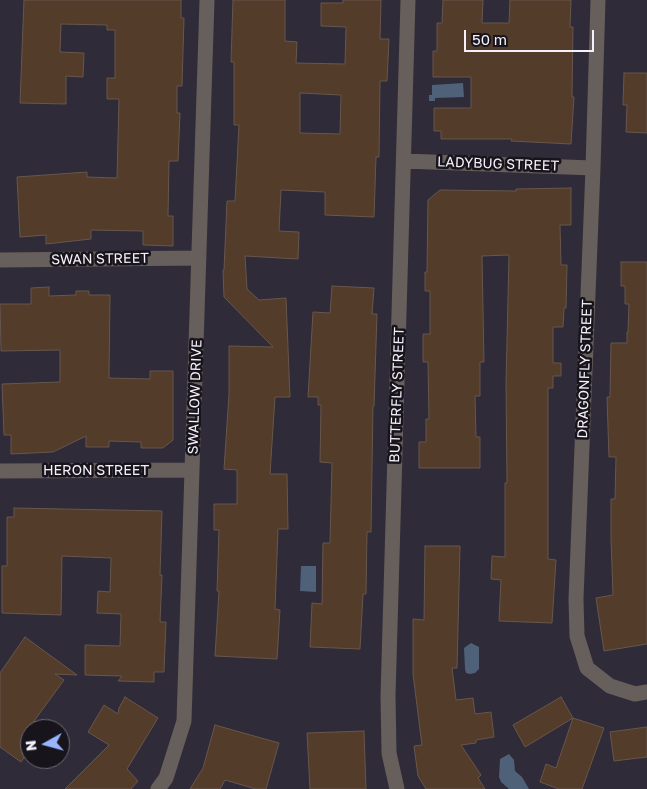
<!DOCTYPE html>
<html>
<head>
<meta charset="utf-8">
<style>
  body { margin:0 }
  #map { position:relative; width:647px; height:789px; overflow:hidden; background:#2f2b39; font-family:"Golos Text",sans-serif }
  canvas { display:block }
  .north { position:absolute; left:20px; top:719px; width:50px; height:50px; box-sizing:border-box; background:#17141b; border:1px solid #6f6c75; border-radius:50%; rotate:263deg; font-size:14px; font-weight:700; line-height:20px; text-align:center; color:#f4f1fb }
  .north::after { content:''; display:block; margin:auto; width:18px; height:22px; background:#98b5fd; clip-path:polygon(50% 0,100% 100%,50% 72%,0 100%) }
  .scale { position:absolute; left:464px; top:30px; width:130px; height:22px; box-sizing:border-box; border:2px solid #f4f1fb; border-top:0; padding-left:6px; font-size:15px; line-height:18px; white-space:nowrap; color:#f4f1fb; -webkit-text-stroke:4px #17141b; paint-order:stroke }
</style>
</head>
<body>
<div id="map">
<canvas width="647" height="789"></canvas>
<div class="north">N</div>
<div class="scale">50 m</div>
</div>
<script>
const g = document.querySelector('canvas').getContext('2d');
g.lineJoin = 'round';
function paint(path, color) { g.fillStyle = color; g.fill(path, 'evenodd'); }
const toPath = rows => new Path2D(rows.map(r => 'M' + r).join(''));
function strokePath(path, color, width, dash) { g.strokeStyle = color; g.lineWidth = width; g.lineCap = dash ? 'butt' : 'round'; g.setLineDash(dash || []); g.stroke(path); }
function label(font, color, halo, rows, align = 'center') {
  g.font = font + ' "Golos Text",sans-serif'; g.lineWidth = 5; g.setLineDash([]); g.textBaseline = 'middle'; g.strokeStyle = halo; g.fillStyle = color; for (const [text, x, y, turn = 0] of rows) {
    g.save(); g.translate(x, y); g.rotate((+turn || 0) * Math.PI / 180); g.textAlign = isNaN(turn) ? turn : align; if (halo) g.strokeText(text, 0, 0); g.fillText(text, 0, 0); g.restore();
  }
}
paint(toPath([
  [463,83,464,97,435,98,435,101,429,101,429,95,432,95,432,85],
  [301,566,316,566,316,592,300,591],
  [471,643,479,647,479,669,475,673,470,674,466,673,465,669,464,648],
  [509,754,514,760,515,771,522,777,529,789,509,789,501,782,499,777,500,759]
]), '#4e6178');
const building = toPath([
  [24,0,181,0,181,18,184,18,182,86,177,86,177,113,180,113,178,161,169,161,168,216,173,216,173,246,143,245,143,231,91,230,91,239,46,244,46,235,20,237,17,177,87,172,87,177,117,178,119,99,107,99,107,78,115,78,115,30,107,30,107,25,61,24,60,52,84,53,83,77,66,76,66,104,20,103,24,0],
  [233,0,285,0,285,41,297,42,296,63,345,64,346,27,321,26,321,3,343,3,343,0,381,0,380,39,389,39,387,81,380,81,379,157,376,157,374,217,325,215,325,192,281,190,279,231,299,232,298,259,245,256,247,289,259,300,286,298,290,397,275,397,270,474,287,474,288,529,278,529,275,609,280,610,277,659,215,656,219,591,217,591,219,530,214,530,214,504,237,504,237,470,224,469,229,395,229,346,273,347,224,297,223,270,224,270,227,201,235,201,239,125,234,125,234,62,231,62,233,0],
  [300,93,341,95,340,134,300,133,300,93],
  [443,0,483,0,482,23,509,23,510,0,571,0,570,27,573,27,572,97,574,97,571,144,511,141,512,139,441,139,441,131,434,131,434,108,471,108,471,77,433,77,433,51,437,51,437,23,442,23,443,0],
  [624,73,647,73,647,133,626,132,627,105,623,105,624,73],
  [571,188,571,225,560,225,561,265,567,265,566,308,564,308,563,327,553,327,553,363,561,363,561,376,553,376,553,388,548,388,548,559,556,560,552,623,499,621,501,580,491,579,492,556,505,557,505,483,507,483,506,384,509,255,482,256,484,362,480,362,480,396,475,396,476,437,480,437,480,468,419,468,419,442,426,442,426,419,429,419,428,362,423,362,423,334,430,334,430,291,425,291,425,272,427,272,428,200,440,190,516,191,516,189,571,188],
  [621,262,647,262,647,644,604,651,596,598,613,595,611,539,611,499,615,499,616,457,609,457,607,397,610,397,611,343,627,343,627,332,628,332,629,304,625,304,625,286,621,286,621,262],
  [332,286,374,288,372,314,377,314,374,406,373,406,371,532,367,532,366,594,363,594,360,649,310,647,312,603,322,604,323,543,330,543,332,463,320,462,321,405,318,405,318,397,308,397,313,312,330,313,332,286],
  [49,287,49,296,76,295,76,291,89,291,89,295,110,295,109,378,150,379,150,371,173,371,173,440,163,448,141,448,141,442,109,441,109,447,86,447,86,436,53,452,11,454,11,435,4,435,2,384,60,382,60,350,1,351,0,304,31,304,31,288,49,287],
  [14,508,162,511,160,575,162,575,160,622,166,622,164,672,154,672,154,682,118,681,122,676,85,675,85,645,120,646,121,614,97,613,98,591,110,592,111,558,62,556,61,615,2,613,2,566,7,566,7,517,14,517,14,508],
  [425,546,460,546,457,668,452,668,456,700,473,698,475,714,491,712,494,737,476,740,476,743,461,745,481,775,478,778,485,789,426,789,418,776,414,746,422,745,413,674,413,619,424,620,425,546],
  [25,637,77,675,55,674,64,680,34,721,45,729,30,729,30,749,21,762,0,747,0,673,25,637],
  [125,697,158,718,127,769,138,781,131,789,65,789,109,745,88,732,104,705,118,714,119,708,125,697],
  [561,697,573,718,604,728,582,789,559,789,540,782,546,764,556,768,573,718,525,747,513,725,561,697],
  [215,725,279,743,266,789,256,789,225,780,220,789,190,789,203,768,215,725],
  [647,727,647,757,614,761,610,732,647,727],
  [364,731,366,789,310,789,307,733,364,731]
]);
paint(building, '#543c2b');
strokePath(building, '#67574c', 1);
strokePath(toPath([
  [598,0,593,168,576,599,577,636,587,668,610,686,635,694,647,692],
  [404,161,593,168],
  [0,260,199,258],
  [0,471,192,470],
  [158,789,166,778,184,721,207,0],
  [397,789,389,753,388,696,408,0]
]), '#675f5b', 15);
label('14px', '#f4f1fb', '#17141b', [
  ["LADYBUG STREET",498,164,2],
  ["SWAN STREET",100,259,-1],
  ["DRAGONFLY STREET",585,369,-88],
  ["BUTTERFLY STREET",397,395,-88],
  ["SWALLOW DRIVE",195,397,-88],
  ["HERON STREET",96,471]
]);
</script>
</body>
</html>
